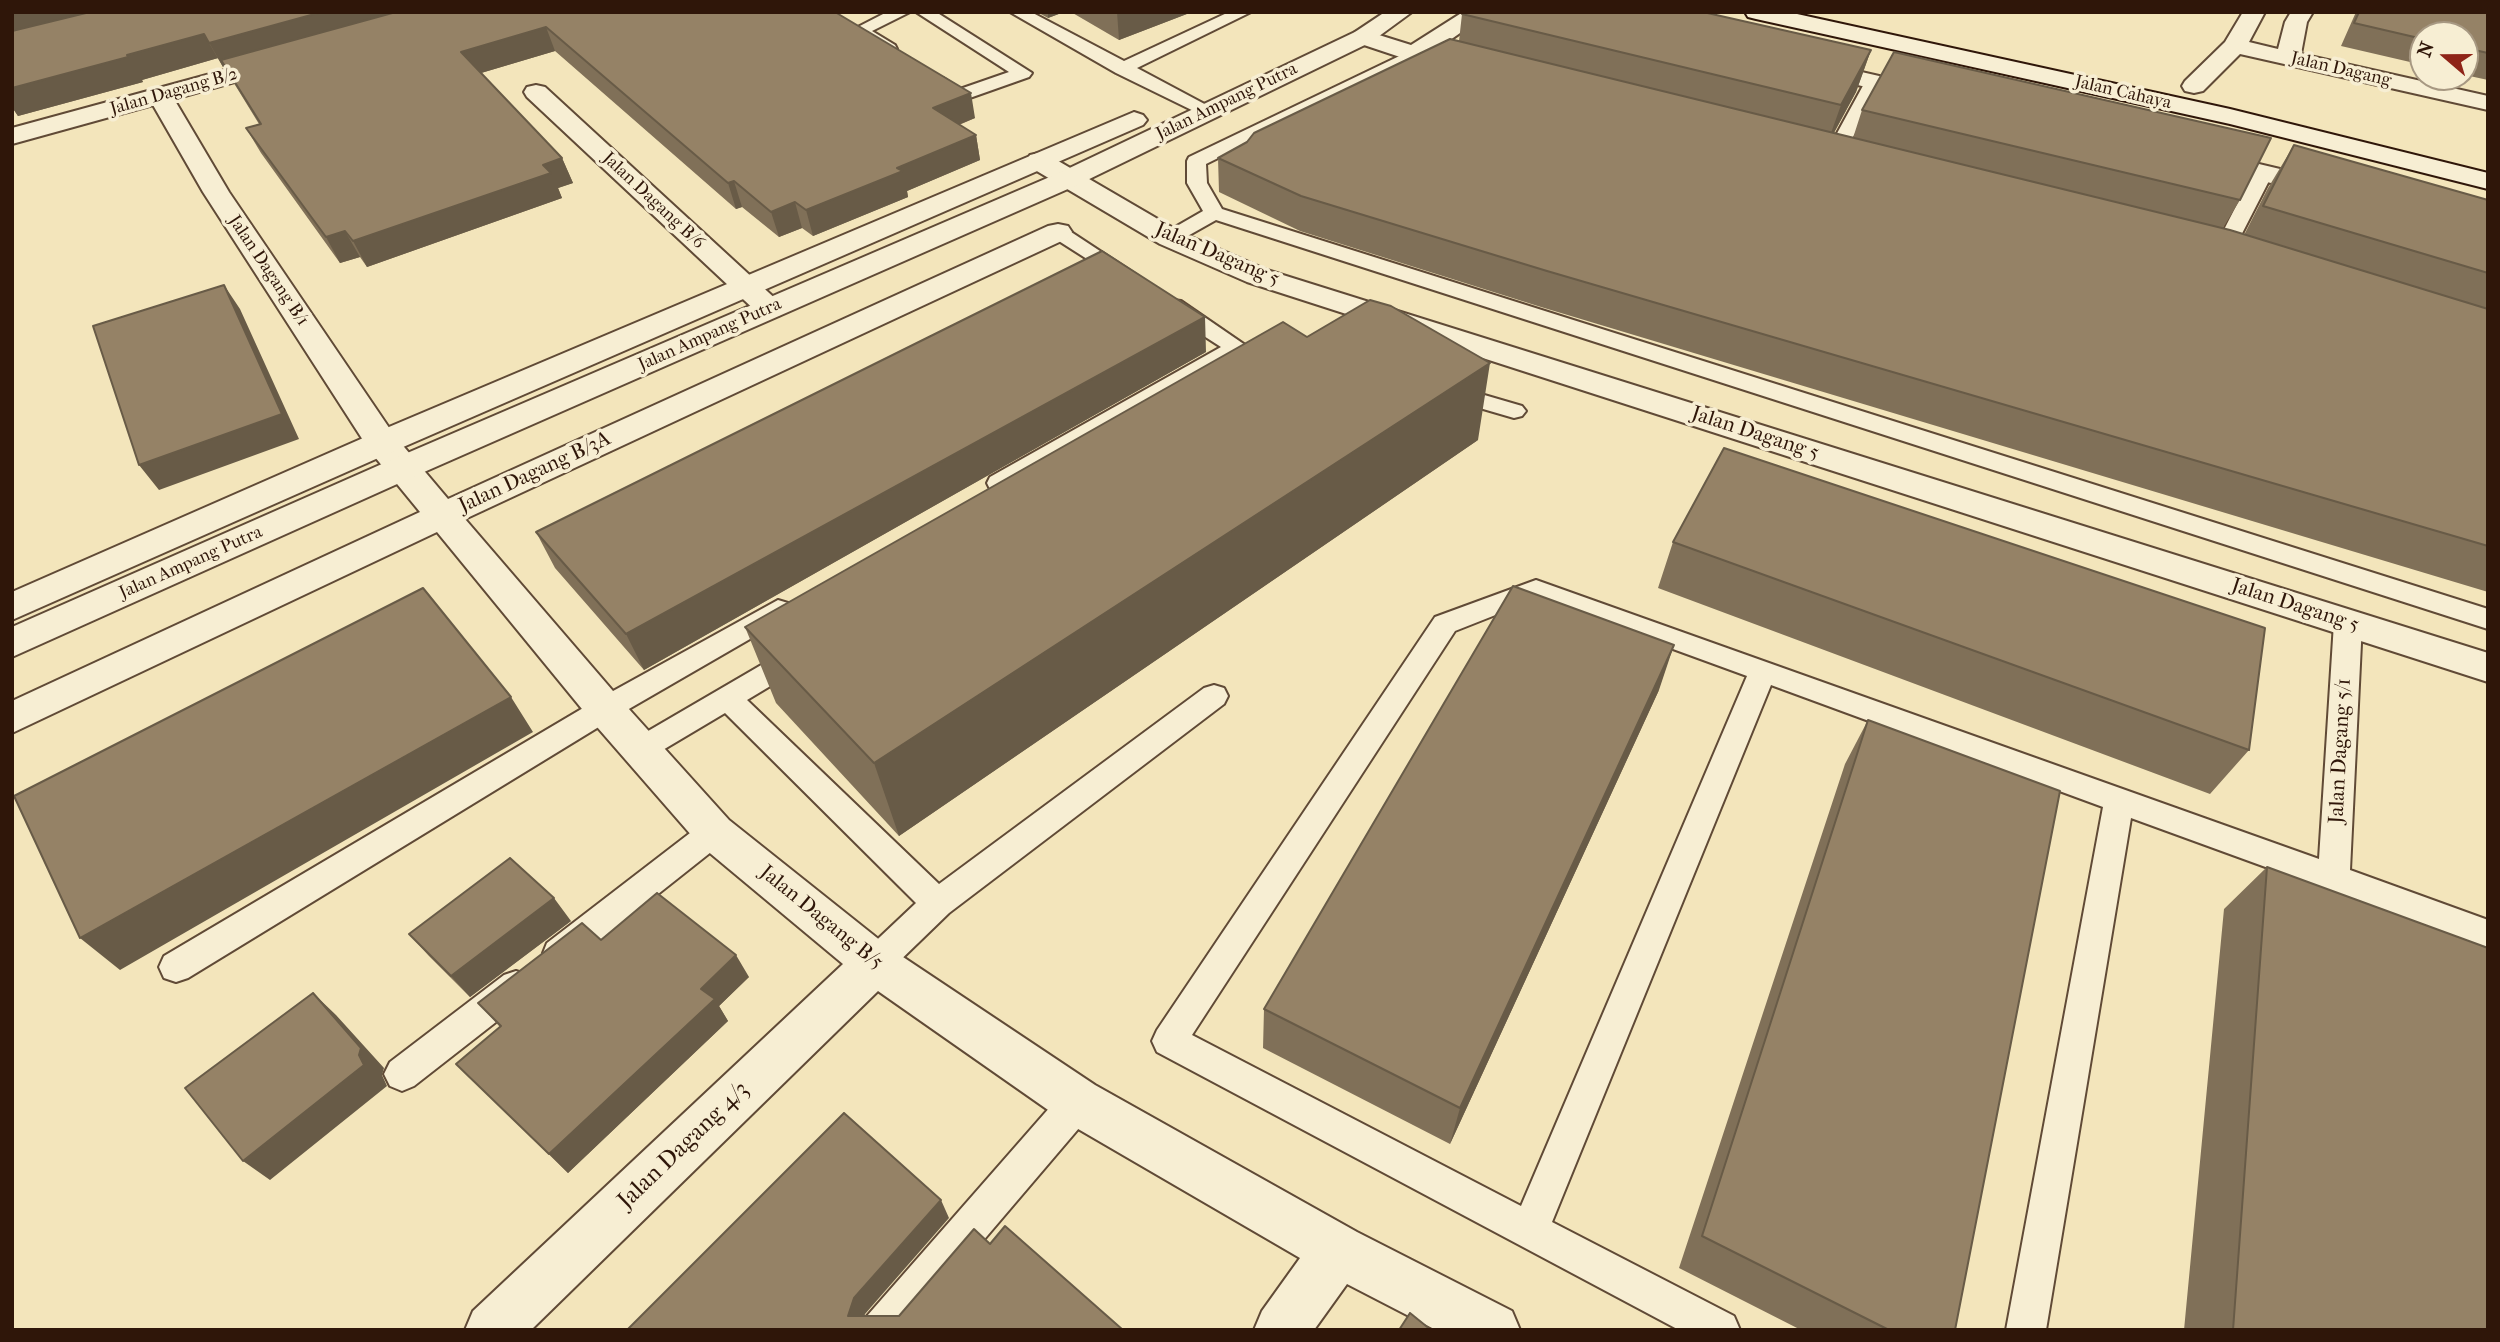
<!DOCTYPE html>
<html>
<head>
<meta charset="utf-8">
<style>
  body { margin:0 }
  #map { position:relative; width:2500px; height:1342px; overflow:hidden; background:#f3e5bb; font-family:"IM FELL French Canon",serif }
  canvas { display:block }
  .frame { position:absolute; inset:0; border:14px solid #2f1609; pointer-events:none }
  .north { position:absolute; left:2409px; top:21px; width:70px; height:70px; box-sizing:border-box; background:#f7eed3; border:2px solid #a79882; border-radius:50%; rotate:290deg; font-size:19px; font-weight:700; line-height:28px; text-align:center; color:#2f1609 }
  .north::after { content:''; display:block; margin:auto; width:24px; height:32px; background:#8f2418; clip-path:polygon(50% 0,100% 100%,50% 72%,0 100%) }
</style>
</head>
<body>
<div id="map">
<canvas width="2500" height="1342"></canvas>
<div class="frame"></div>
<div class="north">N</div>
</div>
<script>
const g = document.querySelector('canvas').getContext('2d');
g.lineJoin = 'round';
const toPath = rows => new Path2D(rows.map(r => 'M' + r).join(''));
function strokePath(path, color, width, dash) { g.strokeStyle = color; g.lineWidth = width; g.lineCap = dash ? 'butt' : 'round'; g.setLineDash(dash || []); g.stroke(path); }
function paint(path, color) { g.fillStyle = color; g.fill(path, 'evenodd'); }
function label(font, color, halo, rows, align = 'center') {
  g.font = font + ' "IM FELL French Canon",serif'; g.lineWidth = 7; g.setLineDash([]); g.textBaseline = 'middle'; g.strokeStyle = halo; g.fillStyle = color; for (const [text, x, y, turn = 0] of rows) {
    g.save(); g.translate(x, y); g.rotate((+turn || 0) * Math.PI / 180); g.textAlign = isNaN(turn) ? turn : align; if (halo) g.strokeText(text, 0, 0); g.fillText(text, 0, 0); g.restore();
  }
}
const service = toPath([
  [887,12,910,12,872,31,895,45,897,49,895,53,889,54,852,30,887,12],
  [916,12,936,12,1032,73,1029,77,964,100,952,100,931,86,928,82,931,78,943,78,960,89,1009,72,916,12],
  [1010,12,1031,12,1124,61,1229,12,1251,12,1137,68,1212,108,1215,112,1206,117,1116,73,1010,12],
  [1414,49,1423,54,1420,58,1206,164,1207,183,1222,209,2488,609,2488,629,1216,220,1177,242,1163,242,1160,238,1163,234,1203,211,1187,183,1187,161,1189,157,1414,49],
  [1874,77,1883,82,1841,159,1839,163,1825,163,1823,159,1865,82,1874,77],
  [2263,167,2273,173,2230,257,2227,261,2220,263,2213,261,2210,257,2253,173,2263,167],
  [1058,226,1065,228,1138,276,1134,280,1127,282,1120,280,1051,236,1048,232,1051,228,1058,226],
  [1173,300,1181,301,1248,347,1245,352,1008,489,999,491,990,489,987,483,990,477,1221,347,1165,311,1162,306,1165,301,1173,300],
  [1450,385,1522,406,1526,411,1522,416,1514,418,1442,397,1438,392,1442,387,1450,385],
  [1536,580,2319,859,2334,623,2338,616,2348,613,2358,616,2362,623,2350,870,2488,920,2488,948,2131,818,2046,1330,2006,1330,2103,807,1771,685,1552,1222,1734,1316,1740,1330,1679,1330,1157,1052,1152,1041,1157,1030,1435,617,1536,580],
  [1536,599,1747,676,1521,1206,1192,1035,1455,631,1536,599],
  [778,600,788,603,791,610,788,617,615,717,188,978,176,982,164,978,159,967,164,956,595,701,778,600],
  [797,647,807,650,811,657,807,664,747,700,939,884,1204,688,1214,685,1224,688,1228,696,1224,704,949,913,887,973,875,978,863,973,858,963,863,953,916,903,725,713,651,757,641,761,631,757,626,749,631,741,787,650,797,647],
  [714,819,725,823,729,832,725,841,571,963,559,968,547,963,543,953,547,943,703,823,714,819],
  [516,971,528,975,533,986,528,997,414,1086,402,1091,390,1086,384,1074,390,1062,504,975,516,971],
  [1078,1085,1091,1090,1096,1102,1091,1114,907,1330,861,1330,867,1316,1065,1090,1078,1085]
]);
const minor = toPath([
  [1463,12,1490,12,1433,52,1477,63,1481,68,1477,73,1469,75,1406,59,1355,42,1351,37,1355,32,1363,30,1411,45,1463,12],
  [2243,12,2265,12,2249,42,2278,49,2285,22,2291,12,2313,12,2307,22,2301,54,2488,96,2488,110,2240,54,2203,91,2194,93,2185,91,2182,86,2185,81,2225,42,2243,12],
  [280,55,288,57,292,62,288,67,174,99,229,192,394,435,448,499,1048,226,1058,224,1068,226,1072,232,1068,238,465,519,619,698,729,820,891,949,1095,1085,1357,1232,1512,1311,1520,1330,1436,1330,1347,1284,1314,1330,1254,1330,1262,1311,1300,1258,1061,1119,878,991,531,1330,465,1330,473,1311,843,964,699,844,591,720,437,532,12,733,12,701,420,512,370,451,203,192,153,105,12,144,12,128,280,55],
  [1809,60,1936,89,1939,94,1936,99,1927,101,1801,72,1797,67,1801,62,1809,60],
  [536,85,545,87,780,303,785,309,780,315,770,318,760,315,527,97,524,92,527,87,536,85],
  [2204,151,2335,182,2339,188,2335,194,2326,196,2195,165,2191,159,2195,153,2204,151],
  [1039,153,1048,155,1180,232,1267,270,2488,653,2488,682,1247,282,1160,244,1030,167,1026,161,1030,155,1039,153]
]);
const tertiary = toPath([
  [1385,12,1412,12,1371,42,1077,185,415,476,12,657,12,627,391,460,1059,173,1355,32,1385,12],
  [1134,112,1143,115,1147,120,1143,125,394,451,12,620,12,592,370,435,1134,112]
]);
const secondary = toPath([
  [1745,12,1788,12,2230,109,2488,173,2488,189,2230,124,1756,19,1748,17,1745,12]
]);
strokePath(service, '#604a36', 4);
strokePath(minor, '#604a36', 4);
strokePath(tertiary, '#604a36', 4);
strokePath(secondary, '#2f1609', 4);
paint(service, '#f7eed3');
paint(minor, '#f7eed3');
paint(tertiary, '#f7eed3');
paint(secondary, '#f7eed3');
paint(toPath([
  [12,12,835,12,975,118,959,125,976,135,980,160,907,191,908,197,813,236,802,228,779,237,742,207,736,209,555,51,481,73,562,158,573,183,558,188,562,198,367,267,360,257,340,263,261,153,246,128,259,124,224,67,223,67,218,58,142,80,143,82,18,116,12,107],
  [1037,12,1064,12,1048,18],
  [1071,12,1192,12,1119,40],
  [2356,12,2488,12,2488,80,2465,75,2465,35,2423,35,2423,65,2341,46],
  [1462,14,1871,50,1856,92,1834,133,1853,138,1862,110,2240,200,2223,228,2244,235,2268,188,2294,145,2488,200,2488,592,1541,307,1300,231,1219,192,1218,158,1459,41],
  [1206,352,644,670,555,568,536,532],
  [1478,440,899,836,776,703,745,627],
  [1673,542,2249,750,2210,794,1658,588],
  [1659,690,1450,1144,1263,1048,1264,1009],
  [1868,720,1955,1330,1801,1330,1679,1268,1845,764],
  [2267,867,2488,1330,2184,1330,2224,909],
  [571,921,470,997,429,956,409,934],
  [601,940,749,977,719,1006,728,1021,568,1173,456,1064,500,1027,478,1003]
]), '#807058');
paint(toPath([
  [16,12,123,12,12,41,12,13],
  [322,12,420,12,223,67,209,43],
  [1048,12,1064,12,1048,18],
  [1117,12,1192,12,1119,40],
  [546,27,555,51,471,76,461,52],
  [204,34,218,58,142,80,143,82,18,116,12,107,12,88],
  [1871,50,1856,92,1826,147,1841,105],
  [971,93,975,118,938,133,933,108],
  [976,135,980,160,907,191,908,197,813,236,806,210,897,168],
  [562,158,573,183,558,188,562,198,367,267,353,241,543,165],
  [734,181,742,207,736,209,728,183],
  [795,202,802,228,779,237,771,212],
  [345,231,360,257,340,263,326,237],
  [224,285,240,309,299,439,159,490,139,465],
  [1205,317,1206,352,644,670,626,634],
  [1490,363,1478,440,899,836,874,763],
  [1674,645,1659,690,1450,1144,1460,1108],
  [511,697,533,732,120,970,80,938],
  [554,898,571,921,470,997,451,976],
  [736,955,749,977,719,1006,728,1021,568,1173,549,1154,701,989],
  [313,993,336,1015,384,1068,382,1075,387,1086,270,1180,243,1161],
  [941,1200,949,1218,865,1314,860,1330,848,1316,854,1298]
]), '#685b47');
const building = toPath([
  [90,12,322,12,209,43,204,34,127,55,128,57,12,88,12,31,90,12],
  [396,12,835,12,971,93,933,108,976,135,897,168,903,171,806,210,795,202,771,212,734,181,728,183,546,27,461,52,562,158,543,165,551,173,353,241,345,231,326,237,246,128,261,124,221,60,396,12],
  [1464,12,1703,12,1871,50,1841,105,1462,14,1464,12],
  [2359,12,2488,12,2488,53,2465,48,2465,35,2423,35,2423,39,2354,23,2359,12],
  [1450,39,2230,230,2488,309,2488,546,1547,271,1301,196,1218,158,1247,142,1254,133,1450,39],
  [1894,52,2271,138,2240,200,1862,110,1894,52],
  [2294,145,2488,200,2488,273,2263,206,2294,145],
  [1102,251,1205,317,626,634,536,532,1102,251],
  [224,285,282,414,139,465,93,326,224,285],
  [1370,300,1391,306,1490,363,874,763,745,627,1283,322,1307,337,1370,300],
  [1724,448,2265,628,2249,750,1673,542,1724,448],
  [1513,586,1674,645,1460,1108,1264,1009,1513,586],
  [423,588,511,697,80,938,14,796,423,588],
  [1868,720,2060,791,1955,1330,1889,1330,1702,1236,1868,720],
  [510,858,554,898,451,976,409,934,510,858],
  [2267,867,2488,948,2488,1330,2233,1330,2267,867],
  [657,893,736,955,701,989,715,999,549,1154,456,1064,501,1026,478,1003,582,923,601,940,657,893],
  [313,993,361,1048,359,1055,364,1065,243,1161,185,1088,313,993],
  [844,1113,941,1200,854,1298,848,1316,899,1316,974,1229,990,1244,1005,1226,1123,1330,627,1330,844,1113],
  [1410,1313,1431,1330,1399,1330,1410,1313]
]);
paint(building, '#958266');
strokePath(building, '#685b47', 2);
label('18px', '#2f1609', '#f7eed3', [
  ["Jalan Dagang",2341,70,13],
  ["Jalan Dagang B/2",174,92,-16],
  ["Jalan Cahaya",2123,93,13],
  ["Jalan Ampang Putra",1227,102,-26],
  ["Jalan Dagang B/6",653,201,43],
  ["Jalan Dagang B/1",268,271,56],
  ["Jalan Ampang Putra",710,335,-24],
  ["Jalan Ampang Putra",191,563,-24]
]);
label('21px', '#2f1609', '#f7eed3', [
  ["Jalan Dagang 5",1217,255,23],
  ["Jalan Dagang 5",1755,434,18],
  ["Jalan Dagang B/3A",535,473,-25],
  ["Jalan Dagang 5",2295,606,18],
  ["Jalan Dagang 5/1",2341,751,-87],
  ["Jalan Dagang B/5",821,918,39]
]);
label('24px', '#2f1609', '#f7eed3', [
  ["Jalan Dagang 4/3",684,1146,-44]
]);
</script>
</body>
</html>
